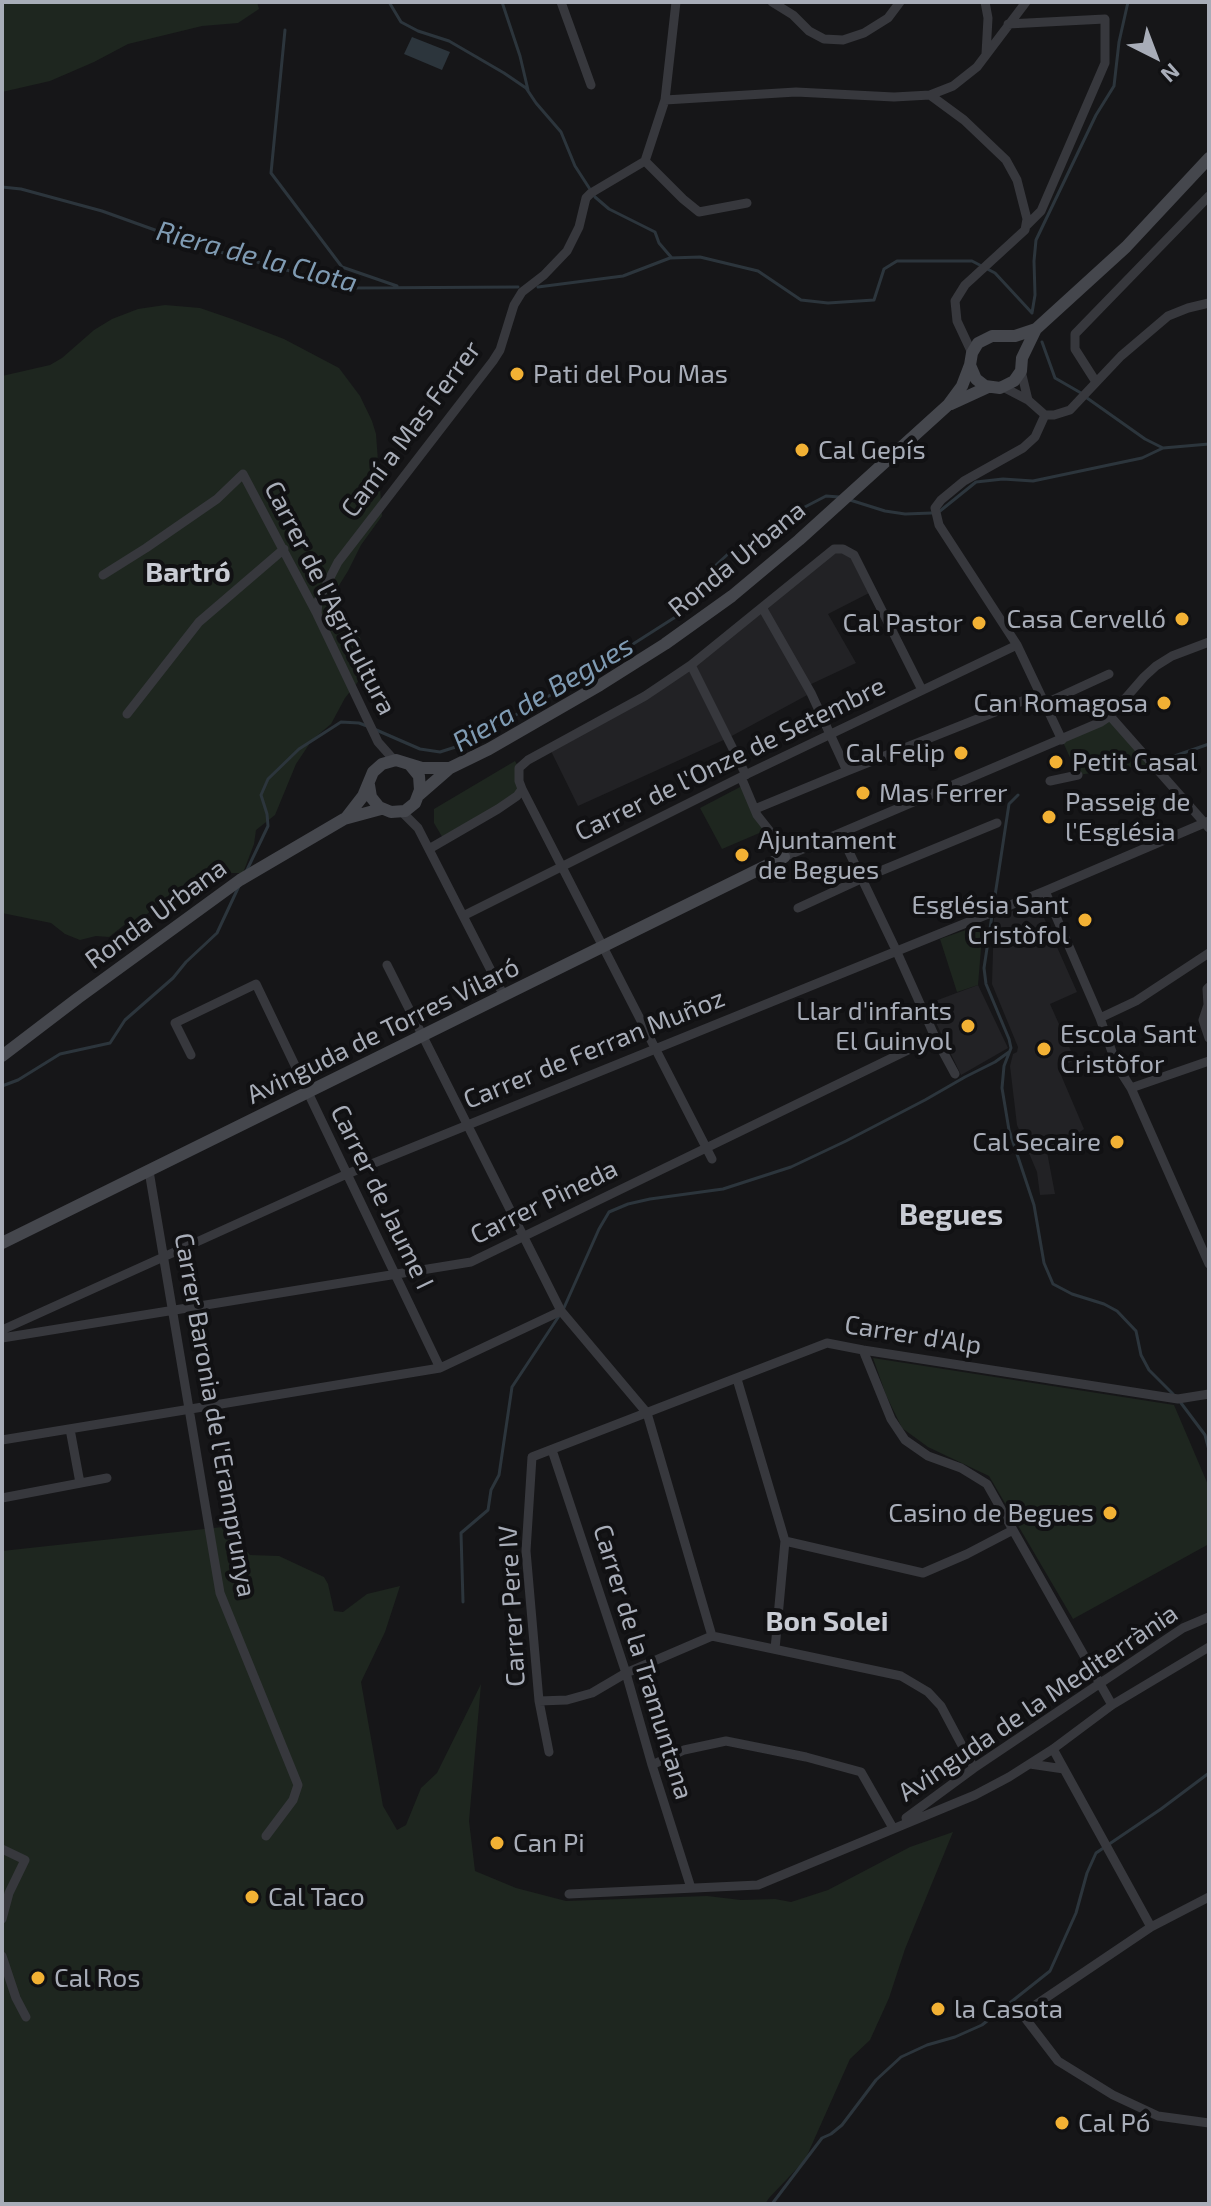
<!DOCTYPE html>
<html>
<head>
<meta charset="utf-8">
<style>
  body { margin:0 }
  #map { position:relative; width:1211px; height:2206px; overflow:hidden; background:#161618; font-family:"Exo 2",sans-serif }
  canvas { display:block }
  .frame { position:absolute; inset:0; border:4px solid #a8adb8; pointer-events:none }
  .north { position:absolute; left:1115px; top:16px; width:80px; height:80px; -webkit-text-stroke:6px #111113; paint-order:stroke; rotate:138deg; font-size:22px; font-weight:700; line-height:32px; text-align:center; color:#a8adb8 }
  .north::after { content:''; display:block; margin:auto; width:28px; height:36px; background:#a8adb8; clip-path:polygon(50% 0,100% 100%,50% 72%,0 100%) }
</style>
</head>
<body>
<div id="map">
<canvas width="1211" height="2206"></canvas>
<div class="frame"></div>
<div class="north">N</div>
</div>
<script>
const g = document.querySelector('canvas').getContext('2d');
g.lineJoin = 'round';
function paint(path, color) { g.fillStyle = color; g.fill(path, 'evenodd'); }
const toPath = rows => new Path2D(rows.map(r => 'M' + r).join(''));
function strokePath(path, color, width, dash) { g.strokeStyle = color; g.lineWidth = width; g.lineCap = dash ? 'butt' : 'round'; g.setLineDash(dash || []); g.stroke(path); }
function label(font, color, halo, rows, align = 'center') {
  g.font = font + ' "Exo 2",sans-serif'; g.lineWidth = 8; g.setLineDash([]); g.textBaseline = 'middle'; g.strokeStyle = halo; g.fillStyle = color; for (const [text, x, y, turn = 0] of rows) {
    g.save(); g.translate(x, y); g.rotate((+turn || 0) * Math.PI / 180); g.textAlign = isNaN(turn) ? turn : align; if (halo) g.strokeText(text, 0, 0); g.fillText(text, 0, 0); g.restore();
  }
}
paint(toPath([
  [834,549,850,551,873,591,828,614,856,663,807,686,811,693,728,738,578,806,550,749,645,696],
  [1037,902,1077,992,1050,1004,1075,1060,1058,1068,1084,1129,1058,1148,1047,1152,1055,1194,1040,1195,1037,1172,1017,1125,1010,1066,1013,1054,1017,1052,1018,1047,992,984,994,918],
  [978,985,1008,1048,961,1075,927,1004]
]), '#222225');
paint(toPath([
  [2,2,257,2,259,9,238,23,202,26,128,44,94,62,50,81,2,92],
  [165,305,200,308,232,319,284,339,339,368,360,396,372,421,376,434,382,516,361,545,348,571,328,603,330,624,360,637,368,669,345,698,331,724,312,740,296,764,275,815,256,830,254,844,243,873,223,873,212,882,204,885,190,897,168,903,153,909,141,919,128,922,109,937,96,936,80,940,65,934,51,923,2,913,2,376,50,365,62,358,94,330,112,319,138,309],
  [1113,717,1154,764,1078,775,1062,740],
  [515,761,519,768,522,789,444,840,434,823,434,809],
  [742,786,764,831,722,849,700,808],
  [983,924,978,985,957,992,940,939],
  [873,1358,1174,1405,1209,1487,1209,1544,1073,1619,989,1476,928,1447,902,1428,886,1395],
  [232,1526,237,1539,250,1555,279,1556,324,1577,328,1584,334,1611,343,1612,367,1594,400,1586,385,1632,361,1682,383,1806,397,1830,406,1825,421,1788,437,1773,481,1684,469,1821,475,1871,516,1888,566,1901,707,1896,741,1900,775,1899,791,1902,828,1890,910,1847,953,1832,905,1949,889,1998,870,2040,850,2059,805,2160,769,2198,765,2204,2,2204,2,1551]
]), '#1e261f');
paint(toPath([
  [412,37,450,52,442,70,404,54]
]), '#2c353c');
strokePath(toPath([
  [389,2,401,22,418,31,449,41,504,73,526,88,536,103,561,132,575,166,595,197,609,209,655,232,659,243,671,257],
  [502,2,520,56,528,90],
  [285,30,271,173,342,267,397,286],
  [2,187,21,189,102,211,205,248,353,288,518,287],
  [538,287,623,276,670,258,700,257,758,271,801,300,828,303,874,300,884,269,897,261,972,261,995,273,1032,313],
  [1032,313,1035,295,1034,261,1036,240,1096,115,1114,86,1119,42,1128,2],
  [1042,342,1055,378,1081,393],
  [1087,398,1145,439,1163,448],
  [850,500,885,511,905,514,932,513],
  [940,511,976,482,1003,479,1033,481,1142,458,1163,448,1209,444],
  [374,729,420,749,440,752,465,744,575,681,677,616,700,598,715,566,728,554,753,550,772,537,801,509,826,496,839,497],
  [1163,760,1209,744],
  [1018,795,1009,804,984,968,986,984,1009,1039,1011,1048,1004,1066,1002,1088,1009,1130,1034,1205,1044,1263,1053,1284,1072,1294,1104,1304,1117,1311,1136,1331,1141,1355,1149,1370,1173,1394],
  [246,872,268,826,267,814,261,795,268,779,299,749,341,722,359,723,367,726],
  [2,1086,18,1080,60,1054,110,1043,125,1020,173,978,186,962,217,933,239,886],
  [563,1310,599,1229,609,1212,628,1204,650,1199,723,1189,791,1167,846,1141,925,1100,965,1077,995,1062,1009,1052],
  [1181,1403,1205,1435,1209,1450],
  [463,1602,461,1533,488,1510,491,1490,499,1475,512,1387,559,1316],
  [772,2204,822,2138,831,2134,842,2125,876,2080,901,2057,927,2045,955,2037,982,2025,1050,1971,1076,1913,1087,1873,1096,1853,1161,1809,1209,1773]
]), '#2c353c', 3);
strokePath(toPath([
  [561,2,591,85],
  [772,2,793,15,809,31,824,39,843,40,864,33,888,18,900,2],
  [985,2,988,18,986,54],
  [1008,24,1105,19,1105,63,1041,211,1027,225],
  [930,95,964,120,1006,160,1017,180,1027,219,1025,230,965,285,955,301,957,321,972,353],
  [665,100,796,92,894,97,930,95,953,86,977,67,1026,2],
  [645,161,683,199,699,212,747,203],
  [1021,371,1028,400],
  [1096,382,1075,349,1075,334,1209,196],
  [1003,387,1028,400,1045,415],
  [1045,415,1035,437,1023,448,964,481,941,500,935,508,939,525,1017,645,1062,740],
  [1045,415,1054,415,1070,410,1121,356,1168,316,1188,308,1209,303],
  [103,575,146,548,217,499,243,474,317,614,378,742,394,760],
  [763,609,811,693,847,771],
  [317,614,318,601,338,562,493,361,500,350,514,305,522,292,544,275,567,251,579,227,586,198,591,193,645,161,665,100,676,2],
  [691,665,746,775],
  [1046,703,1109,674],
  [127,714,199,622,284,549],
  [1110,716,1209,828],
  [741,777,757,815,772,834,784,857,1101,722,1110,716,1144,677,1156,666,1172,656,1209,642],
  [1050,781,1078,775],
  [755,809,847,771,1040,694],
  [402,812,418,828,504,996],
  [840,833,896,950,935,1037,955,1074],
  [429,849,498,809,517,796,522,789],
  [1045,891,1100,1018,1117,1066,1131,1088,1209,1264],
  [798,908,861,879,997,823],
  [463,916,741,777,1017,645],
  [387,965,561,1311,647,1413,712,1636],
  [1209,987,1207,989,1208,1005,1203,1020,1209,1038],
  [1100,1018,1136,1001,1209,953],
  [191,1055,175,1023,256,984,440,1368],
  [1131,1088,1209,1061],
  [712,1159,522,789,519,781,519,768,528,760,645,696,691,665,834,549,843,549,854,555,922,690],
  [149,1171,220,1593,298,1785,293,1800,266,1836],
  [2,1330,347,1174,1045,891,1209,821],
  [2,1338,471,1262,935,1037],
  [863,1350,891,1419,905,1440,928,1456,961,1468,987,1484,1112,1705],
  [737,1379,785,1541,775,1649],
  [70,1429,80,1483],
  [2,1440,440,1368,561,1311],
  [552,1450,626,1673,652,1765,691,1888],
  [2,1498,107,1478],
  [785,1541,923,1573,967,1554,1013,1530],
  [539,1701,567,1700,592,1693,626,1673,712,1636,901,1676,928,1692,941,1706,974,1768],
  [1053,1749,1151,1927],
  [549,1752,539,1701,526,1551,532,1457,827,1343,863,1350,1178,1399,1209,1394],
  [1030,1764,1064,1769],
  [652,1765,684,1750,726,1741,806,1757,861,1772,893,1828],
  [906,1818,974,1768,1099,1684,1183,1628,1209,1617],
  [2,1849,25,1860,9,1893,2,1919],
  [569,1894,758,1885,975,1795,1009,1777,1053,1749,1112,1705,1209,1647],
  [1209,1897,1151,1927,1022,2014,1058,2061,1113,2095,1158,2116,1209,2123],
  [2,1956,16,1998,26,2017]
]), '#37383d', 9);
strokePath(toPath([
  [970,365,976,379,985,386,1000,388,1014,381,1021,371,1022,358,1036,329,1126,247,1209,158],
  [951,404,988,387],
  [369,785,371,797,379,807,391,812,405,811,415,803,420,790,419,776,410,765],
  [419,795,450,768,489,749,600,685,665,644,732,596,799,540,948,405,962,386,970,365,972,353,978,343,992,336,1015,336,1036,329],
  [346,818,363,796,373,772,382,764,396,760,422,768,450,768],
  [2,1056,78,998,240,880,344,819,381,809],
  [2,1243,784,857]
]), '#45474d', 12);
for (const [x, y, r, color] of [
  [517,374,8,"#f2b134"],
  [802,450,8,"#f2b134"],
  [1182,619,8,"#f2b134"],
  [979,623,8,"#f2b134"],
  [1164,703,8,"#f2b134"],
  [961,753,8,"#f2b134"],
  [1056,762,8,"#f2b134"],
  [863,793,8,"#f2b134"],
  [1049,817,8,"#f2b134"],
  [742,855,8,"#f2b134"],
  [1085,920,8,"#f2b134"],
  [968,1026,8,"#f2b134"],
  [1044,1049,8,"#f2b134"],
  [1117,1142,8,"#f2b134"],
  [1110,1513,8,"#f2b134"],
  [497,1843,8,"#f2b134"],
  [252,1897,8,"#f2b134"],
  [38,1978,8,"#f2b134"],
  [938,2009,8,"#f2b134"],
  [1062,2123,8,"#f2b134"]
]) { const dot = new Path2D(); dot.arc(x, y, r, 0, 2 * Math.PI); g.fillStyle = color; g.fill(dot); strokePath(dot, '#111113', 3); }
label('26px', '#a8adb8', '#111113', [
  ["Pati del Pou Mas",533,374],
  ["Cal Gepís",818,450],
  ["Casa Cervelló",1166,619,"right"],
  ["Cal Pastor",963,623,"right"],
  ["Can Romagosa",1148,703,"right"],
  ["Cal Felip",945,753,"right"],
  ["Petit Casal",1072,762],
  ["Mas Ferrer",879,793],
  ["Passeig de",1065,802],
  ["l'Església",1065,832],
  ["Ajuntament",758,840],
  ["de Begues",758,870],
  ["Església Sant",1069,905,"right"],
  ["Cristòfol",1069,935,"right"],
  ["Llar d'infants",952,1011,"right"],
  ["El Guinyol",952,1041,"right"],
  ["Escola Sant",1060,1034],
  ["Cristòfor",1060,1064],
  ["Cal Secaire",1101,1142,"right"],
  ["Casino de Begues",1094,1513,"right"],
  ["Can Pi",513,1843],
  ["Cal Taco",268,1897],
  ["Cal Ros",54,1978],
  ["la Casota",954,2009],
  ["Cal Pó",1078,2123]
], 'left');
label('26px', '#a8adb8', '#111113', [
  ["Camí a Mas Ferrer",411,429,-53],
  ["Ronda Urbana",737,559,-39],
  ["Carrer de l'Agricultura",330,598,63],
  ["Carrer de l'Onze de Setembre",730,759,-26],
  ["Ronda Urbana",156,914,-36],
  ["Avinguda de Torres Vilaró",383,1031,-26],
  ["Carrer de Ferran Muñoz",594,1049,-22],
  ["Carrer de Jaume I",382,1197,64],
  ["Carrer Pineda",544,1202,-26],
  ["Carrer d'Alp",913,1335,9],
  ["Carrer Baronia de l'Eramprunya",215,1415,80],
  ["Carrer Pere IV",512,1606,-93],
  ["Carrer de la Tramuntana",643,1662,73],
  ["Avinguda de la Mediterrània",1038,1703,-34]
]);
label('italic 28px', '#7f9bb3', '#111113', [
  ["Riera de la Clota",257,257,15],
  ["Riera de Begues",543,694,-30]
]);
label('bold 28px', '#c9ccd4', '#111113', [
  ["Bartró",188,573],
  ["Bon Solei",827,1622]
]);
label('bold 30px', '#c9ccd4', '#111113', [
  ["Begues",951,1215]
]);
</script>
</body>
</html>
